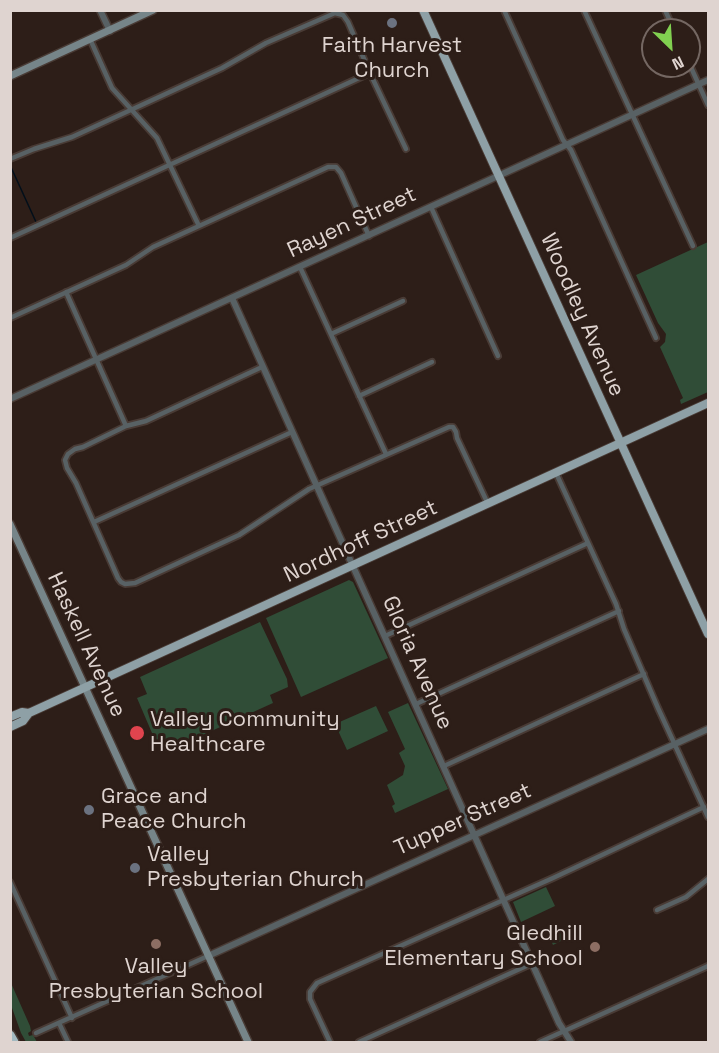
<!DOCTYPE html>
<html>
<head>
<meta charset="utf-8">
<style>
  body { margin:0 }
  #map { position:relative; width:719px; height:1053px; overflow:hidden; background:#2d1e18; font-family:"Space Grotesk",sans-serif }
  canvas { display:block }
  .frame { position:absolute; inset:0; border:12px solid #dfd4d0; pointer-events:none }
  .north { position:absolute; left:641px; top:18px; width:60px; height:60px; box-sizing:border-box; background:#2d1e18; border:2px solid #746762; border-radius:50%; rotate:155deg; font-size:16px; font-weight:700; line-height:24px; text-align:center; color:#dfd4d0 }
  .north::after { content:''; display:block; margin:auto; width:21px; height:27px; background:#81d050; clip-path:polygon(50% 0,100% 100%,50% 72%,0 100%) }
</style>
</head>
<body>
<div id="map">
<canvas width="719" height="1053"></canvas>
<div class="frame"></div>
<div class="north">N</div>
</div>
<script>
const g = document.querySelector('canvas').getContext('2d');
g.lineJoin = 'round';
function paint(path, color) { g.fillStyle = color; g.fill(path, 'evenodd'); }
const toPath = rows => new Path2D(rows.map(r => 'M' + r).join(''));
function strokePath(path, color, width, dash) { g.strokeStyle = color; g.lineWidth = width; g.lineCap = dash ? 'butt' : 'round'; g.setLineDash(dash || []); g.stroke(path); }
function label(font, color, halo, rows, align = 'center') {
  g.font = font + ' "Space Grotesk",sans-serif'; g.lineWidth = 6; g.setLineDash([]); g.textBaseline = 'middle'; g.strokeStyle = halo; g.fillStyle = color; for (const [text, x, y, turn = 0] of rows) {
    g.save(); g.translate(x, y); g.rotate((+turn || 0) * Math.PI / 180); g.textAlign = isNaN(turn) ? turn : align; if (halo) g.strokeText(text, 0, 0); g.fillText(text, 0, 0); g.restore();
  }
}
paint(toPath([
  [708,242,708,392,681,404,680,400,683,398,660,347,665,342,666,334,658,323,636,275],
  [349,580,353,582,388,658,301,697,266,618],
  [260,622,287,679,288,687,270,695,273,703,161,754,137,698,147,694,140,677],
  [408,703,448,789,395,813,392,806,395,804,387,785,403,775,405,766,399,753,405,749,388,712],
  [376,706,388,731,347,750,335,724],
  [546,887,555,906,521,922,513,902],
  [563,930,567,938,553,945,549,936],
  [11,983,30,1026,31,1031,28,1033,29,1036,33,1035,37,1042,26,1042,21,1033,11,1005]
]), '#304d37');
strokePath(toPath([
  [10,165,36,222]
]), '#020f1a', 1.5);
const minor = toPath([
  [504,10,563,140,571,150,656,338],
  [584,10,693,246],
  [665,10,674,30],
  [90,39,112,88,157,138,199,226],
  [689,63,708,105],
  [10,159,34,149,72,137,222,68,266,43,335,13,343,15,348,22,370,73,406,149],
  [431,207,498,356],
  [10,238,370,73],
  [300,267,386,454],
  [66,292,126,426],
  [10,318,126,265,153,247,328,167,336,167,341,173,369,236],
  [331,334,403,301],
  [262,367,146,421,126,426,83,447,75,449,68,454,65,460,67,468,76,483,118,578,121,582,125,584,135,583,239,535,309,489,449,427,453,427,456,432,457,438,488,504],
  [359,396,432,362],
  [556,473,616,604,624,629,658,708,708,817],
  [94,522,292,432],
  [385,636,588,543],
  [416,704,619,611],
  [444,766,644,674],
  [10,882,72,1018],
  [657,910,686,897,708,879],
  [59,1023,68,1042],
  [36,1033,208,956],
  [330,1042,310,999,310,992,317,983,553,878,704,807],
  [359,1042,533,963],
  [540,1042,708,966]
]);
const tertiary = toPath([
  [100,10,110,31],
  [232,298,503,899,559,1023,571,1042],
  [10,399,708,80],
  [208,956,708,729]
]);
const secondary = toPath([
  [10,76,153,10],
  [10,524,248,1042]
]);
const primary = toPath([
  [423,10,708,634],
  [10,717,22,712,29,713],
  [10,727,23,721,29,713,708,403]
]);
const motorway = toPath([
  [10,1035,14,1042]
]);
strokePath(minor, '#493b35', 8);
strokePath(tertiary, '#493b35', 9);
strokePath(secondary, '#493b35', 10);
strokePath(primary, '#493b35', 10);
strokePath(motorway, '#493b35', 12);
strokePath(minor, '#586164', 4.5);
strokePath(tertiary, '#586164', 6);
strokePath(secondary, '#768589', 7);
strokePath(primary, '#8ea0a6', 8);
strokePath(motorway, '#a3b9c0', 9);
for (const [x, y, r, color] of [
  [392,23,6,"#6b7280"],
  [137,733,8,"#e0444e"],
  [89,810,6,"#6b7280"],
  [135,868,6,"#6b7280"],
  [156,944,6,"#8d6e63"],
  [595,947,6,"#8d6e63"]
]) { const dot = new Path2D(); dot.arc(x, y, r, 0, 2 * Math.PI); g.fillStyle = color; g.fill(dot); strokePath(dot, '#2d1e18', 2); }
label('22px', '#dfd4d0', '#2d1e18', [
  ["Faith Harvest",392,46,"center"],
  ["Church",392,71,"center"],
  ["Valley Community",150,720],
  ["Healthcare",150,745],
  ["Grace and",101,797],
  ["Peace Church",101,822],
  ["Valley",147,855],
  ["Presbyterian Church",147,880],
  ["Gledhill",583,934,"right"],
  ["Elementary School",583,959,"right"],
  ["Valley",156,967,"center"],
  ["Presbyterian School",156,992,"center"]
], 'left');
label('22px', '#dfd4d0', '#2d1e18', [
  ["Rayen Street",352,223,-25],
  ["Woodley Avenue",582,315,66],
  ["Nordhoff Street",361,542,-25],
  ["Haskell Avenue",86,645,65],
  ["Gloria Avenue",417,663,66],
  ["Tupper Street",463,820,-24]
]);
</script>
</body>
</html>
